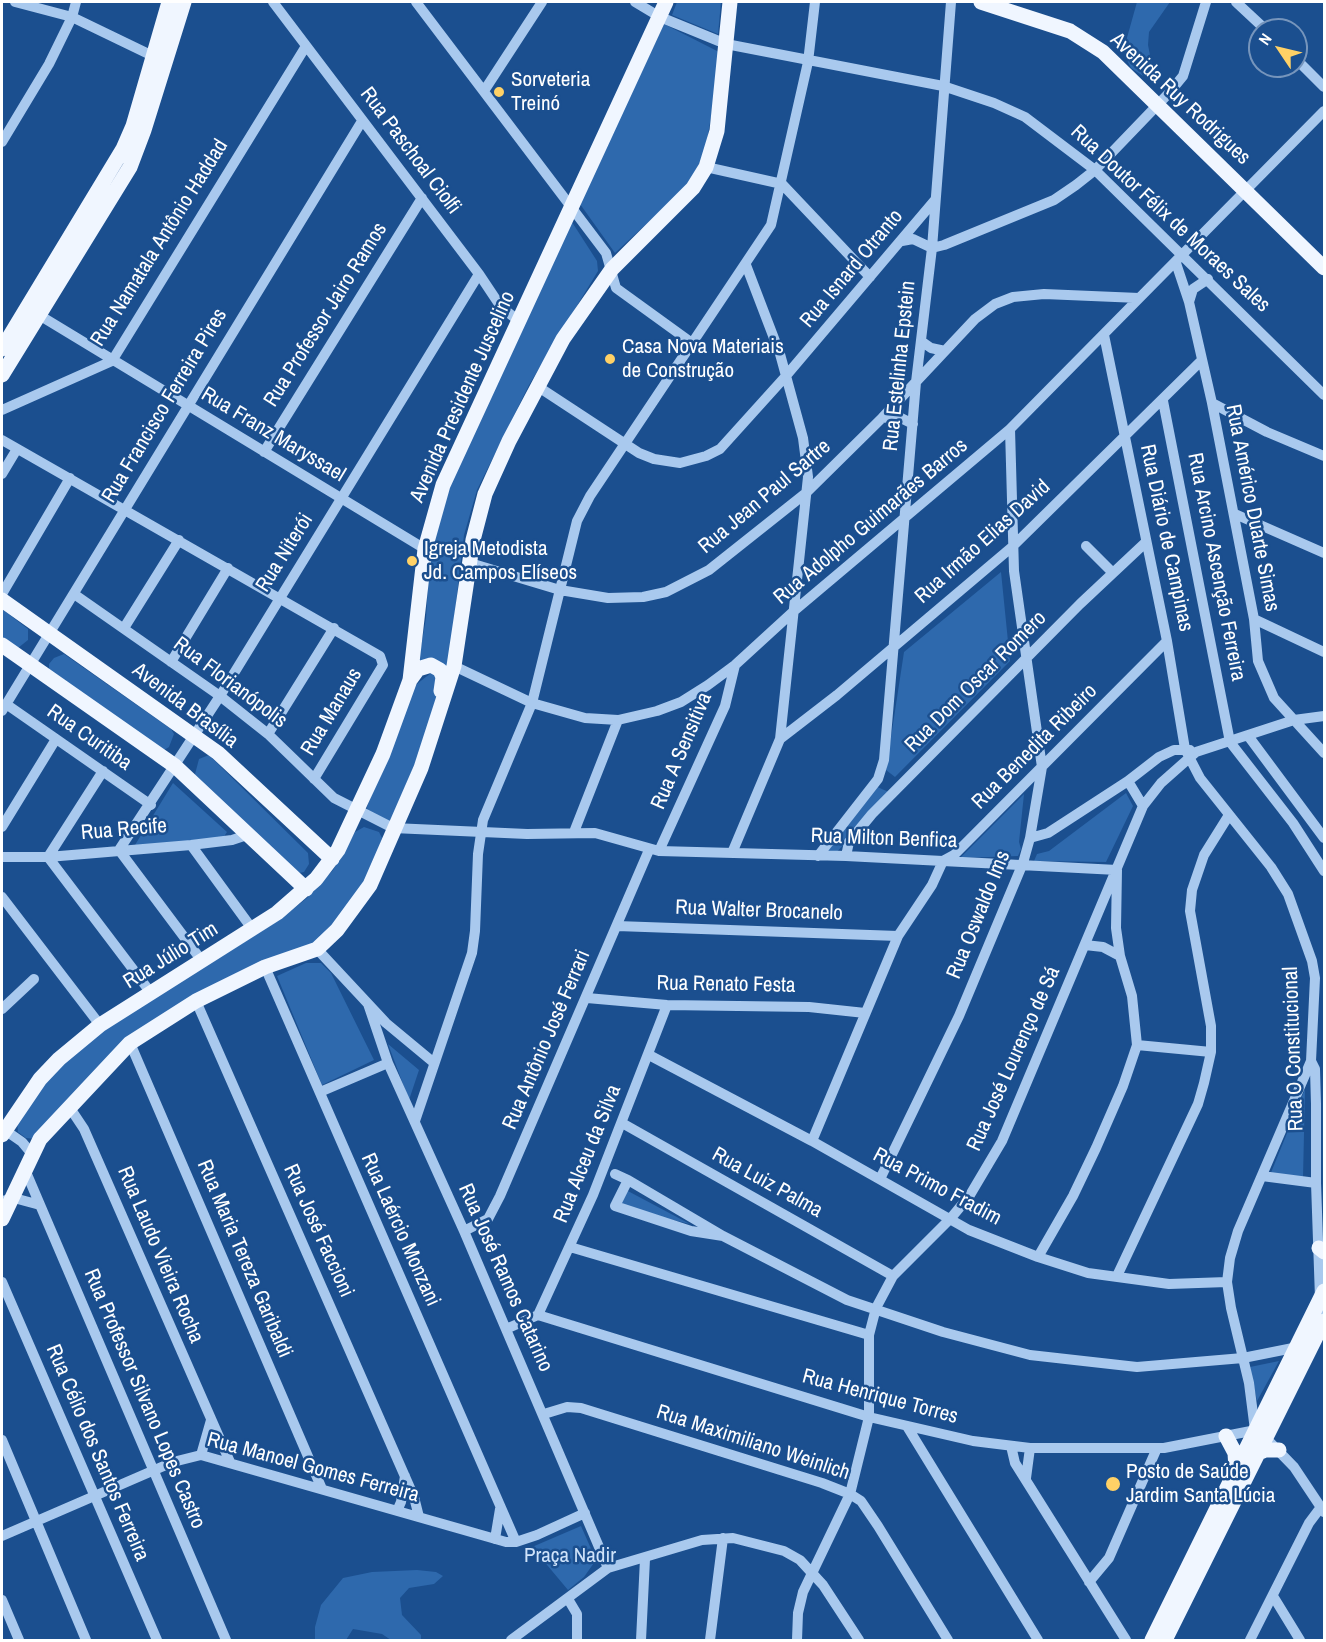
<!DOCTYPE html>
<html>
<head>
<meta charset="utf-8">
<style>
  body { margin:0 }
  #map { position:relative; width:1326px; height:1642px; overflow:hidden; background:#1b4f8f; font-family:"Archivo Narrow",sans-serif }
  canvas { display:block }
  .frame { position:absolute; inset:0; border:3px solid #fff; pointer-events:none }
  .north { position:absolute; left:1248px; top:18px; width:60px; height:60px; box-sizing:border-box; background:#1b4f8f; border:2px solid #7695bc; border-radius:50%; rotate:305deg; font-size:16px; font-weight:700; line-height:24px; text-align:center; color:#fff }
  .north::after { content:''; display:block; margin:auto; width:21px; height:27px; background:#ffd166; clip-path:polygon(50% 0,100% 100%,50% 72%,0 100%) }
</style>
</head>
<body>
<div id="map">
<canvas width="1326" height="1642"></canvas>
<div class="frame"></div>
<div class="north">N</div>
</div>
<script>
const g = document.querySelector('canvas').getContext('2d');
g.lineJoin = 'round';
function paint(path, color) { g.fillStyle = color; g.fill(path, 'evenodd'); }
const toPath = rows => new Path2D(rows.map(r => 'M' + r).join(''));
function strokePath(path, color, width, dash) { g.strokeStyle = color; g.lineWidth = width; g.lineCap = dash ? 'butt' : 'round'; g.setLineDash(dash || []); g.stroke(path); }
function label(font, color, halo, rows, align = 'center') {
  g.font = font + ' "Archivo Narrow",sans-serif'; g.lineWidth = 5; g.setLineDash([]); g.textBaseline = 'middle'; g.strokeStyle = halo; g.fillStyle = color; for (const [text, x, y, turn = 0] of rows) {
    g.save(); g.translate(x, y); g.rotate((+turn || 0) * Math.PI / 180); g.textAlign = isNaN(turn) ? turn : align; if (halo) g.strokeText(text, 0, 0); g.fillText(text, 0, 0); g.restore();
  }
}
paint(toPath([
  [677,2,721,2,718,34,672,15],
  [1137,2,1170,2,1149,32,1148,45,1153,70,1143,76,1131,68,1123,52],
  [664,24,721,53,705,154,686,187,615,253,580,204],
  [570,219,597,261,598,271,529,385,477,490,464,535,448,671,418,664,426,618,430,554,444,491],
  [1001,572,1010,661,895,777,886,770,904,652],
  [2,609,28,629,28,640,18,648,2,641],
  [64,654,171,729,174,734,169,747,164,750,49,671,49,664,54,658],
  [431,673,437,675,442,684,418,756,390,822,368,815,367,807,413,687],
  [209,755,308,853,309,864,304,872,299,873,194,778,199,759],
  [173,783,227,832,221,841,135,845],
  [875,786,891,793,835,854,826,849],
  [1126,793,1133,806,1106,862,1034,861,1037,854,1049,851],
  [1024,794,1019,842,1021,849,1018,856,960,858],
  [364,827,379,832,382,838,367,883,315,947,179,1007,37,1139,26,1138,18,1132,17,1122,42,1083,96,1035,279,920,307,898,333,870,355,832],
  [306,963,321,963,331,973,374,1060,322,1085,277,976],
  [388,1044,419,1070,409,1100],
  [1305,1089,1303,1178,1270,1175],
  [626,1190,690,1224,617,1207],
  [1279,1361,1257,1401,1250,1367],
  [581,1526,596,1560,584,1577,568,1590,532,1547],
  [417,1570,436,1572,443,1576,434,1584,409,1588,400,1598,402,1615,421,1635,421,1640,391,1640,382,1634,353,1629,346,1640,315,1640,315,1627,321,1605,343,1578,372,1572]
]), '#2e69ad');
strokePath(toPath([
  [15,2,72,17,159,59],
  [273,2,479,274,501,307,519,321],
  [416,2,606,253,616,288,692,343],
  [635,2,660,17,726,44,943,86,994,103,1025,117,1095,170,1324,395],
  [1236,2,1266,30],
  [1296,59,1324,87],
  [484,91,542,2],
  [2,142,49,64,72,17,76,2],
  [706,167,782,184,870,277],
  [902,241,913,239,932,248,944,245,1054,200,1076,185,1095,170,1169,93,1183,76,1206,2],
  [1176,263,1189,302,1212,403,1254,619,1258,661,1274,698,1324,753],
  [1189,302,1193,289,1208,279],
  [39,315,425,549],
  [1104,335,1167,641,1185,749,1200,778,1271,867,1288,894,1312,961,1315,978,1311,1061,1315,1069,1316,1104,1316,1183,1320,1298,1324,1312],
  [921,341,931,348,945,351],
  [537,386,639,453,654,459,680,463,706,456,720,449,785,377,935,200],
  [1163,401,1230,742,1293,823,1324,871],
  [1212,403,1267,432,1324,456],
  [2,410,112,361,306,46],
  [882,418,897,416,913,424],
  [2,440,380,656,383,665,314,779],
  [264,452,422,198],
  [2,474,17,449],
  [1235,514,1324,553],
  [1086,546,1113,573],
  [470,563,560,590,608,598,643,597,666,592,709,570,806,493,882,418,975,319,995,304,1013,297,1044,294,1139,298],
  [2,594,70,478],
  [74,594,220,696,268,734,334,798,393,828,527,834,595,833,659,851,846,856,1117,870,1116,928,1120,956,1132,996,1137,1045,1123,1086,1096,1148,1073,1196,1038,1257],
  [1254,619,1324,652],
  [124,628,179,540],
  [171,662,228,568],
  [454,666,532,703,585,718,618,720,657,711,681,702,708,685,735,665,794,611,1010,429,1324,111],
  [6,704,151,805],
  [2,711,362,121],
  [268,734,334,628],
  [1249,737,1324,838],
  [780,739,837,695,1012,547,1201,361],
  [103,771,48,857,151,993],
  [1128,781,1143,806],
  [2,827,56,739],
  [574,832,618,720],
  [1030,838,1048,833,1128,781,1159,757,1174,750,1190,750],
  [191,845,253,930],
  [659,851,725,706,735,665],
  [732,853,780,739,808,477,803,438,780,354,746,265],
  [818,856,878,779,884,760,916,382,932,248,951,2],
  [846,856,849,842,872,814,1080,604,1145,543],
  [2,857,48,857,191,845,232,840,250,834],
  [2,897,100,1025],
  [617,926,898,936],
  [1085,945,1103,947,1120,956],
  [317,949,386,1023,433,1062],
  [202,961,119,850,220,696,479,274],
  [265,967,516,1542],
  [587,998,667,1005,809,1007,865,1013],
  [196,1001,414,1497,419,1517],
  [368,1004,388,1063,464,1231,608,1568],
  [2,1009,34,979],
  [130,1043,322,1489],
  [1137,1045,1211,1052],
  [649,1055,812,1141,969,1230,1038,1257,1088,1273,1169,1284,1227,1282],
  [320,1092,388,1063],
  [70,1108,84,1129,230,1462],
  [415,1121,472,953,475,931,478,854,483,820,532,703,577,521,590,496,771,225,808,62,815,2],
  [622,1123,893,1276],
  [2,1128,22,1142,32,1154],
  [812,1141,898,936,932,885,943,861,954,855,1167,641],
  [26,1172,226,1640],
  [615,1174,628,1180],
  [1262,1176,1316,1183],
  [880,1179,959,1016,1023,863,1030,838,1042,767,1014,571,1010,429],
  [2,1201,14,1198,40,1205],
  [464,1231,488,1219,500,1196,649,850],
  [723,1236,691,1231,615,1206,628,1180,723,1236,847,1300,943,1332,1030,1355,1137,1367,1243,1358,1298,1347],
  [570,1247,869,1335],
  [1117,1276,1198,1104,1204,1083,1211,1052,1211,1026,1190,911,1192,890,1204,855,1229,815],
  [2,1282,157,1640],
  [538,1315,593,1195,667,1005],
  [506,1329,538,1315,869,1417,973,1441,1030,1448,1164,1448,1256,1430],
  [544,1414,567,1407,581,1408,822,1483,850,1494,861,1501,878,1526,948,1640],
  [908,1428,1038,1640],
  [1255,1430,1249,1383,1231,1308,1227,1282,1230,1258,1238,1231,1311,1061],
  [1261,1433,1294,1467,1324,1512],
  [2,1440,86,1640],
  [1011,1446,1015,1463,1126,1640],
  [201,1455,211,1420],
  [1026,1478,1030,1448],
  [397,1511,401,1502,405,1476],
  [2,1536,173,1462,201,1455,506,1542,516,1542,537,1535,585,1513],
  [495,1539,500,1509],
  [1089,1582,1109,1558,1157,1448],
  [1273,1596,1300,1640],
  [568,1599,577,1614,577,1640],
  [2,1600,19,1640],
  [511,1640,608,1568,702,1540,733,1538,784,1551,800,1560,823,1585,859,1640],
  [641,1640,645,1559],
  [710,1640,723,1538],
  [797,1640,798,1613,803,1592,850,1494,869,1417,869,1335,876,1308,893,1276,951,1218,970,1195,1002,1141,1143,806,1161,783,1196,752,1294,720,1324,716],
  [1250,1640,1309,1523,1321,1507]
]), '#a9c9ee', 10);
strokePath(toPath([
  [981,2,1070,31,1103,52,1324,268],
  [2,349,123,149,133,126,169,2],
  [2,375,130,167,144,130,184,2],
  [2,600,218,753,332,859],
  [2,645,175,766,306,889],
  [410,680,418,669,431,665,440,670,443,677,441,691],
  [2,1135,40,1079,59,1059,100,1025,277,913,316,879,338,850,383,754,410,680,425,549,443,485,666,2],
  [2,1219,40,1139,130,1043,196,1001,265,967,317,949,337,930,370,885,421,768,454,666,473,540,485,494,509,441,563,339,612,269,693,188,706,167,717,131,730,2],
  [1319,1248,1324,1252],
  [1226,1436,1235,1453,1236,1469],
  [1258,1453,1265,1450,1279,1450],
  [1152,1640,1324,1291],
  [1165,1640,1324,1321]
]), '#f0f6ff', 15);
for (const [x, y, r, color] of [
  [499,92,6,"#ffd166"],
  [610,359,6,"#ffd166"],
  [412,561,6,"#ffd166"],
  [1113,1484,8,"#ffd166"]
]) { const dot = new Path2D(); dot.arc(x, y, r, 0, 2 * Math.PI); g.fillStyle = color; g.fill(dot); strokePath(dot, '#1b4f8f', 2); }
label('21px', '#fff', '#1b4f8f', [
  ["Sorveteria",511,80],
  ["Treinó",511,104],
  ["Casa Nova Materiais",622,347],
  ["de Construção",622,371],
  ["Igreja Metodista",424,549],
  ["Jd. Campos Elíseos",424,573],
  ["Posto de Saúde",1126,1472],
  ["Jardim Santa Lúcia",1126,1496]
], 'left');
label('21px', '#fff', '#1b4f8f', [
  ["Avenida Ruy Rodrigues",1180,99,43],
  ["Rua Paschoal Ciolfi",410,151,53],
  ["Rua Doutor Félix de Moraes Sales",1170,219,43],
  ["Rua Namatala Antônio Haddad",160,243,-58],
  ["Rua Isnard Otranto",852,269,-50],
  ["Rua Professor Jairo Ramos",326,315,-58],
  ["Rua Estelinha Epstein",900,366,-84],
  ["Avenida Presidente Juscelino",463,397,-66],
  ["Rua Francisco Ferreira Pires",165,406,-59],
  ["Rua Franz Maryssael",273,435,31],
  ["Rua Jean Paul Sartre",765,497,-40],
  ["Rua Américo Duarte Simas",1252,508,79],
  ["Rua Adolpho Guimarães Barros",871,522,-40],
  ["Rua Diário de Campinas",1166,538,78],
  ["Rua Irmão Elias David",983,542,-42],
  ["Rua Niterói",285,553,-58],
  ["Rua Arcino Ascenção Ferreira",1216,567,79],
  ["Rua Dom Oscar Romero",976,682,-45],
  ["Rua Florianópolis",230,683,37],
  ["Avenida Brasília",185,706,37],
  ["Rua Manaus",332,712,-59],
  ["Rua Curitiba",89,738,35],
  ["Rua Benedita Ribeiro",1035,747,-45],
  ["Rua A Sensitiva",682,751,-67],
  ["Rua Recife",124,830,-5],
  ["Rua Milton Benfica",884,839,2],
  ["Rua Walter Brocanelo",759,911,2],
  ["Rua Oswaldo Ims",979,915,-68],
  ["Rua Júlio Tim",171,956,-32],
  ["Rua Renato Festa",726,985,1],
  ["Rua Antônio José Ferrari",547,1040,-67],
  ["Rua O Constitucional",1294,1049,-92],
  ["Rua José Lourenço de Sá",1014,1059,-66],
  ["Rua Alceu da Silva",588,1154,-68],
  ["Rua Luiz Palma",767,1183,29],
  ["Rua Primo Fradim",937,1187,28],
  ["Rua Laércio Monzani",400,1230,66],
  ["Rua José Faccioni",318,1231,66],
  ["Rua Laudo Vieira Rocha",160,1255,67],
  ["Rua Maria Tereza Garibaldi",244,1259,67],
  ["Rua José Ramos Catarino",505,1278,66],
  ["Rua Henrique Torres",880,1397,15],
  ["Rua Professor Silvano Lopes Castro",144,1399,67],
  ["Rua Maximiliano Weinlich",753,1443,18],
  ["Rua Célio dos Santos Ferreira",97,1453,67],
  ["Rua Manoel Gomes Ferreira",313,1468,15]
]);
label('21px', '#cfe3fa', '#1b4f8f', [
  ["Praça Nadir",570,1556]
]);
</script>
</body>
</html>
